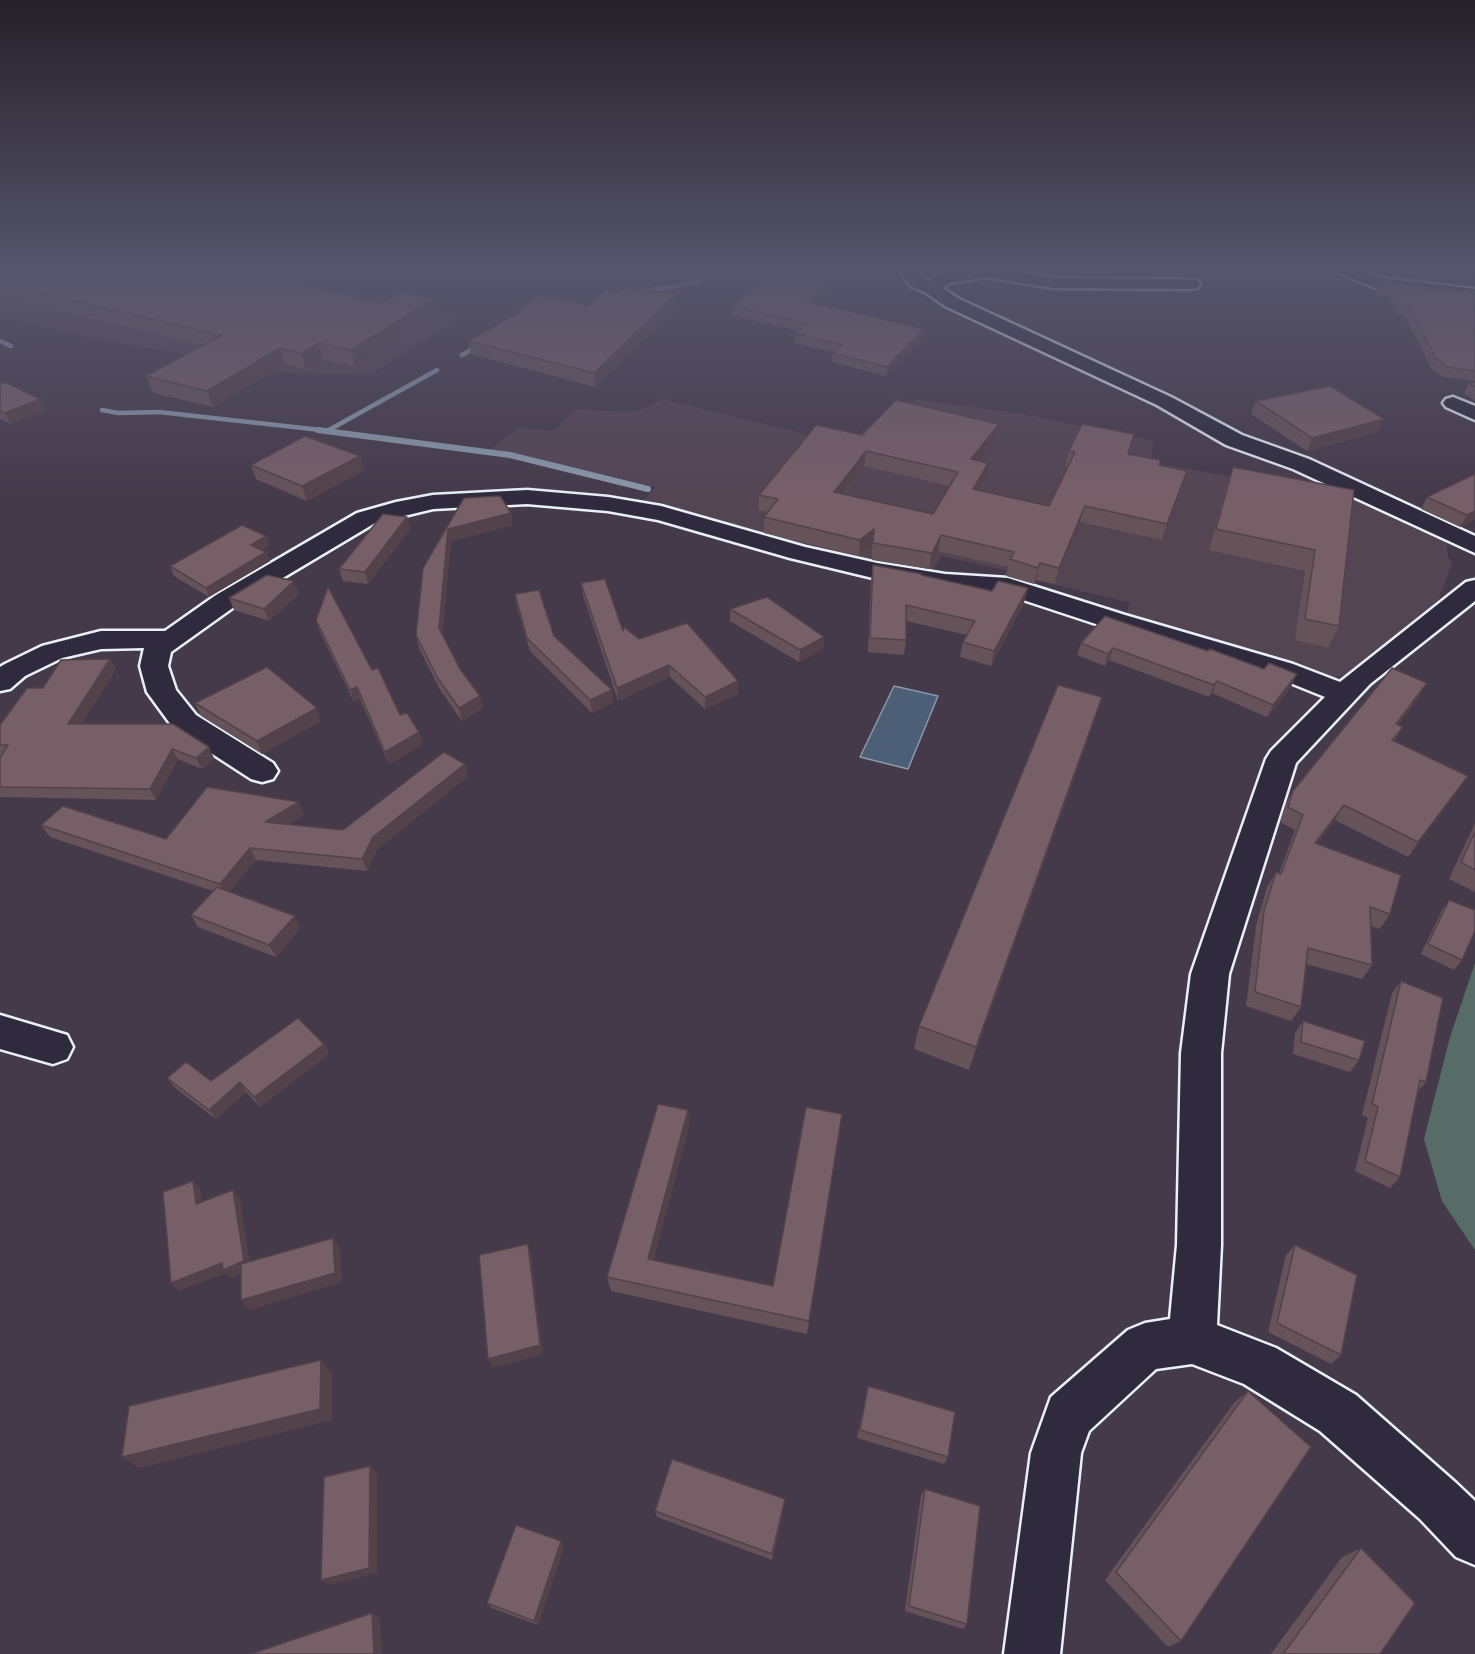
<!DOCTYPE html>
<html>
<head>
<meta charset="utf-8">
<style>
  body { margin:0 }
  canvas { display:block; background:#453a4a }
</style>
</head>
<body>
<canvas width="1475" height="1654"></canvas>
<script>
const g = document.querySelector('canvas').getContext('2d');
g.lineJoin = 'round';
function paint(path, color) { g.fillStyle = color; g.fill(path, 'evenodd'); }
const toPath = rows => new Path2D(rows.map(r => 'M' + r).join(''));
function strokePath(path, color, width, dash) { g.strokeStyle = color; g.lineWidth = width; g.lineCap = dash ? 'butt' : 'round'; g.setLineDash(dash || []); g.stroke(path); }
paint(toPath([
  [0,268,231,268,461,316,370,375,289,373,87,337,0,317],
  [661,399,847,444,895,403,920,400,1018,413,1154,441,1151,462,1356,500,1446,538,1448,557,1452,562,1439,599,1382,649,1353,671,1326,681,1126,615,1130,603,1020,576,1014,572,941,556,930,574,846,553,835,556,642,503,655,487,491,449,518,428,554,431,576,409,627,412,646,408]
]), '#544553');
paint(toPath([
  [433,268,505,268,485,275,463,276],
  [1475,963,1475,1250,1442,1201,1424,1139,1450,1037]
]), '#576c67');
const water = toPath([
  [894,686,938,696,908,769,860,757,894,686]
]);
paint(water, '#4c5f77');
strokePath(water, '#8a99ab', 1.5);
strokePath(toPath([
  [639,292,699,282,711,273],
  [0,341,11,346],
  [462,355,479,345],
  [102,410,118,413,159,412,330,431],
  [327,431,437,370]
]), '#8a99ab', 4.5);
strokePath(toPath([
  [318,430,510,455,648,489]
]), '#8a99ab', 6);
const minor = toPath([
  [901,268,919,268,921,276,929,281,939,274,979,268,994,268,1053,278,1197,280,1200,284,1197,288,1191,289,1053,288,987,277,950,283,943,288,957,298,1171,397,1242,435,1309,459,1475,536,1475,553,1293,469,1226,445,1157,405,945,306,925,292,912,287,904,278,901,268],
  [1333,268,1356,268,1380,278,1475,289,1475,299,1376,288,1336,272,1333,268],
  [1453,397,1475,406,1475,420,1446,407,1443,403,1446,399,1453,397],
  [527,490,608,497,661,506,805,547,877,563,945,574,1008,578,1125,615,1293,664,1340,682,1466,582,1475,580,1475,601,1370,684,1296,763,1229,974,1221,1053,1221,1245,1217,1325,1276,1348,1356,1395,1456,1483,1475,1501,1475,1565,1456,1557,1420,1519,1320,1431,1244,1384,1192,1364,1156,1369,1089,1431,1081,1453,1060,1654,1004,1654,1031,1453,1051,1397,1128,1330,1145,1323,1170,1319,1177,1245,1181,1053,1191,974,1266,759,1271,751,1325,697,1273,676,1105,627,1005,594,945,590,877,579,790,558,658,520,608,511,527,504,433,509,375,523,234,607,171,652,168,666,176,690,196,715,273,763,278,771,273,779,262,782,251,779,174,729,147,692,140,666,144,648,101,649,62,658,25,676,10,689,0,691,0,667,5,664,42,646,101,631,165,631,216,595,357,513,396,502,433,495,527,490],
  [0,1015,67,1035,73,1047,67,1059,53,1064,0,1049,0,1015]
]);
strokePath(minor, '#e8f1f8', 5);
paint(minor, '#2f2a3d');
paint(toPath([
  [0,268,238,268,239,271,383,303,433,299,436,314,355,366,323,359,306,369,285,364,213,407,153,393,146,376,204,345,0,297],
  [781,268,852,268,849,273,846,273,814,303,924,329,923,338,886,376,832,362,833,352,795,343,795,333,798,331,732,315,732,306],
  [1144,268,1239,268,1238,269,1175,273,1168,268,1149,271],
  [1376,268,1429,268,1429,271,1425,281,1381,276,1376,274],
  [1379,281,1429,290,1475,292,1475,381,1443,377,1431,368,1405,316,1397,315,1388,296,1376,295,1376,290],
  [620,292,676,294,677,308,595,387,471,354,469,341,516,313,515,311,587,305],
  [1475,382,1475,401,1464,393,1469,383],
  [0,384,40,399,46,410,11,424,0,419],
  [1256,401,1384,419,1378,432,1307,451,1251,414],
  [862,435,996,440,979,461,985,479,978,490,1049,506,1068,466,1065,466,1069,450,1128,454,1161,460,1159,465,1187,471,1162,540,1080,522,1055,584,1036,580,1034,584,1006,576,1008,567,938,551,929,569,872,560,872,545,859,556,764,533,764,517,768,512,758,510,759,495],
  [864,466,949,486,933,514,844,494],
  [360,456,364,470,307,501,256,479,251,465],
  [1233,467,1354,490,1339,626,1328,648,1295,640,1305,571,1209,550,1226,487],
  [1475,474,1475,519,1460,527,1421,509,1427,497],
  [464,498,513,525,451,541,442,635,460,669,483,708,462,721,440,690,419,648,416,635],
  [407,517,410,529,368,584,343,581,339,569],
  [266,536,269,545,261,550,266,552,270,561,209,597,174,576,170,566],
  [873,565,922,576,1024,603,991,666,960,657,963,642,967,635,906,621,906,640,904,655,868,652,871,580],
  [581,583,623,631,738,694,705,709,670,677,618,701,583,595],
  [299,594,269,621,234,610,229,598],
  [515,594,554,636,612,690,613,703,592,713,530,651,517,607],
  [730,609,824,637,823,649,799,662,730,621],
  [1105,616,1291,687,1267,717,1212,693,1209,697,1109,660,1105,666,1077,655,1081,643],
  [316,620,372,670,400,715,423,744,389,764,360,699,354,702,320,632],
  [110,659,116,669,81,724,214,758,202,769,178,759,156,800,0,797,0,758,2,756,0,756,0,725,43,688],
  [1418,698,1398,725,1403,727,1394,741,1457,791,1408,857,1335,820,1317,843,1390,914,1380,929,1371,926,1372,965,1362,979,1306,964,1301,1007,1291,1021,1246,1006,1256,926,1267,887,1276,872,1279,873,1295,830,1280,822,1285,806,1293,791],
  [195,703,321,721,262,754,201,716],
  [1094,722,969,1070,914,1049,919,1026],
  [465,764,468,776,377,849,367,871,256,860,229,892,300,928,276,957,198,927,191,915,213,891,50,837,41,825,166,839,304,815,287,825,343,830],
  [1475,823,1475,892,1449,879],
  [1449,900,1462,960,1454,970,1421,954,1442,910],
  [1401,981,1426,1082,1418,1091,1400,1177,1390,1188,1355,1171,1368,1118,1362,1115,1392,993],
  [1303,1021,1359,1060,1350,1072,1293,1054,1295,1033],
  [324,1044,329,1054,260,1107,246,1092,216,1119,175,1088,167,1078,211,1081],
  [688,1110,689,1126,653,1261,773,1286,842,1114,807,1334,611,1291,607,1277],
  [1295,1245,1341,1355,1331,1364,1268,1332,1286,1255],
  [868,1386,948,1457,944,1464,857,1438],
  [1248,1391,1181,1641,1168,1647,1105,1580,1234,1403],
  [925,1489,967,1624,963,1629,905,1611,921,1495],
  [784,1506,772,1560,657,1517,655,1511],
  [564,1547,538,1625,492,1608,487,1603],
  [1361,1548,1380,1654,1271,1654,1342,1557]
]), '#665259');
paint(toPath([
  [226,268,238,268,241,278],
  [842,268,846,268,846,273,806,310,806,301],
  [1150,268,1168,268,1149,271],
  [676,294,677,308,595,387,594,373],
  [433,299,436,314,355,366,351,350],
  [924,329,923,338,886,376,887,367],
  [319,343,323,359,306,369,301,353],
  [280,348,285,364,213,407,207,391],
  [40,399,46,410,11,424,5,413],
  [1384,419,1378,432,1307,451,1312,438],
  [999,424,996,440,968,475,971,459],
  [866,451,864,466,833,507,834,492],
  [360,456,364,470,307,501,302,486],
  [988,463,985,479,970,505,973,489],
  [1187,471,1182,486,1162,540,1167,524],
  [1085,506,1080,522,1055,584,1059,568],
  [1475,511,1475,519,1460,527,1467,515],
  [511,513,513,525,451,541,442,640,439,628,448,529],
  [407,517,410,529,368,584,365,572],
  [874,529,872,545,859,556,860,540],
  [941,535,938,551,929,569,932,553],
  [266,536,269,545,254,554,251,545],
  [266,552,270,561,209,597,206,588],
  [1040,563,1036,580,1034,584,1038,568],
  [294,581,299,594,269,621,264,609],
  [1028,588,1024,603,991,666,994,651],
  [824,637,823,649,799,662,800,650],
  [1113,648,1109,660,1105,666,1108,654],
  [110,659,116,669,74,735,68,724],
  [669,665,670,677,618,701,617,688],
  [1297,674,1291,687,1267,717,1273,705],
  [738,681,738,694,705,709,705,697],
  [1217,681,1212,693,1209,697,1214,685],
  [1427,683,1418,698,1387,739,1396,724],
  [357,687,360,699,354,702,350,690],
  [612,690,613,703,592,713,590,700],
  [480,696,483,708,462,721,459,708],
  [1102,697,1094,722,969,1070,976,1047],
  [317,708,321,721,262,754,257,741],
  [419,732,423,744,389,764,385,752],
  [209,747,214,758,202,769,196,758],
  [172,749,178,759,156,800,150,789],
  [465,764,468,776,377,849,367,871,362,859,373,837],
  [1468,776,1457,791,1408,857,1418,842],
  [299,802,304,815,271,834,265,822],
  [1344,805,1335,820,1307,858,1315,843],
  [250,848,256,860,226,896,220,884],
  [295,916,300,928,276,957,269,945],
  [324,1044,329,1054,260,1107,254,1097],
  [240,1082,246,1092,216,1119,209,1110],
  [688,1110,689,1126,650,1274,648,1259],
  [193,1181,201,1189,203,1213,196,1204],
  [233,1190,240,1199,251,1270,231,1278,226,1273,179,1291,171,1283],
  [333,1238,340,1248,342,1282,250,1310,241,1300],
  [528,1244,531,1254,543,1354,493,1368,488,1359],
  [321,1360,332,1373,332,1420,140,1468,122,1457],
  [370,1466,377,1473,377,1573,329,1585,321,1580],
  [561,1541,564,1547,538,1625,534,1621],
  [372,1613,380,1618,382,1654,374,1654]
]), '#534249');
const building = toPath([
  [0,268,226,268,383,303,401,292,433,299,351,350,319,343,301,353,280,348,207,391,146,376,222,335,0,284,0,268],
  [781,268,842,268,806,301,924,329,887,367,833,353,842,345,795,333,808,324,732,306,781,268],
  [1404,268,1429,268,1429,271,1404,268],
  [1379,281,1429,287,1429,290,1475,292,1475,371,1448,367,1436,358,1409,306,1401,306,1392,287,1379,286,1379,281],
  [626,287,676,294,594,373,469,341,519,312,515,311,540,295,587,305,605,289,620,292,626,287],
  [5,382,40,399,5,413,0,411,0,384,5,382],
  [1475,382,1475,387,1469,383,1475,382],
  [1330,386,1384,419,1312,438,1256,401,1330,386],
  [896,400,999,424,971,459,988,463,973,489,1049,506,1075,452,1069,450,1082,424,1134,434,1128,454,1161,460,1159,465,1187,471,1167,524,1085,506,1059,568,1040,563,1038,568,1010,559,1014,552,941,535,932,553,873,543,874,529,860,540,764,517,778,499,759,495,816,425,862,435,896,400],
  [866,451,958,472,933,514,834,492,866,451],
  [305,436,360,456,302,486,251,465,305,436],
  [1233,467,1354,490,1339,626,1305,619,1315,550,1216,529,1233,467],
  [1475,474,1475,511,1467,515,1427,497,1475,474],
  [500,496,511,513,448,529,439,628,460,669,480,696,459,708,437,677,416,635,423,568,464,498,500,496],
  [383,514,407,517,365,572,339,569,383,514],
  [242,525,266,536,251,545,266,552,206,588,170,566,242,525],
  [873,565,922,574,921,575,992,591,998,581,1028,588,994,651,963,642,975,621,906,605,906,640,870,638,873,565],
  [267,575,294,581,264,609,229,598,267,575],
  [605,579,623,631,624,627,639,639,687,623,738,681,705,697,669,665,617,688,581,583,605,579],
  [328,587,372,670,378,668,400,715,407,713,419,732,385,752,357,687,350,690,316,620,328,587],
  [539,590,554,636,612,690,590,700,527,638,515,594,539,590],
  [767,597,824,637,800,650,730,609,767,597],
  [1105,616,1208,651,1210,649,1264,669,1269,663,1297,674,1273,705,1217,681,1214,685,1113,648,1108,654,1081,643,1105,616],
  [110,659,68,724,173,724,209,747,196,758,172,749,150,789,0,787,0,758,8,745,0,745,0,725,27,688,43,688,61,660,110,659],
  [267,667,317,708,257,741,195,703,267,667],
  [1392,668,1427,683,1396,724,1403,727,1392,740,1468,776,1418,842,1344,805,1315,843,1401,875,1390,914,1370,907,1372,965,1308,948,1301,1007,1255,992,1264,911,1276,872,1281,874,1303,815,1288,807,1293,791,1392,668],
  [1058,685,1102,697,976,1047,919,1026,1058,685],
  [444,752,465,764,373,837,362,859,250,848,220,884,41,825,63,806,166,839,207,787,299,802,265,822,343,830,444,752],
  [1475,832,1475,870,1461,862,1475,832],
  [217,887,295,916,269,945,191,915,217,887],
  [1449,900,1475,910,1475,931,1462,960,1428,944,1449,900],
  [1401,981,1443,998,1426,1082,1420,1080,1400,1177,1365,1161,1378,1107,1372,1104,1401,981],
  [298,1018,324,1044,254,1097,240,1082,209,1110,167,1078,186,1062,211,1081,298,1018],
  [1303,1021,1365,1041,1359,1060,1301,1042,1303,1021],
  [658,1104,688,1110,648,1259,773,1286,806,1107,842,1114,809,1321,607,1277,658,1104],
  [193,1181,196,1204,233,1190,244,1261,223,1270,222,1263,171,1283,163,1192,193,1181],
  [333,1238,335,1273,241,1300,241,1264,333,1238],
  [528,1244,540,1345,488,1359,479,1255,528,1244],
  [1295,1245,1357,1275,1341,1355,1277,1323,1295,1245],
  [321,1360,320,1409,122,1457,129,1406,321,1360],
  [868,1386,955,1412,948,1457,860,1430,868,1386],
  [1248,1391,1311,1447,1181,1641,1116,1572,1248,1391],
  [672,1459,785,1499,772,1554,655,1511,672,1459],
  [370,1466,369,1568,321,1580,324,1477,370,1466],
  [925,1489,980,1506,967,1624,909,1606,925,1489],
  [516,1525,561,1541,534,1621,487,1603,516,1525],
  [1361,1548,1415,1603,1380,1654,1283,1654,1361,1548],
  [372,1613,374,1654,251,1654,372,1613]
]);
paint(building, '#775f68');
strokePath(building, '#534249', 1.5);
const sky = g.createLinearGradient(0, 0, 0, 500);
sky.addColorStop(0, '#262029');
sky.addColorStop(0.54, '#56556b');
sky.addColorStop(1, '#56556b00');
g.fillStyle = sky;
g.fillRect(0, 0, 1475, 500);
</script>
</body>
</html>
